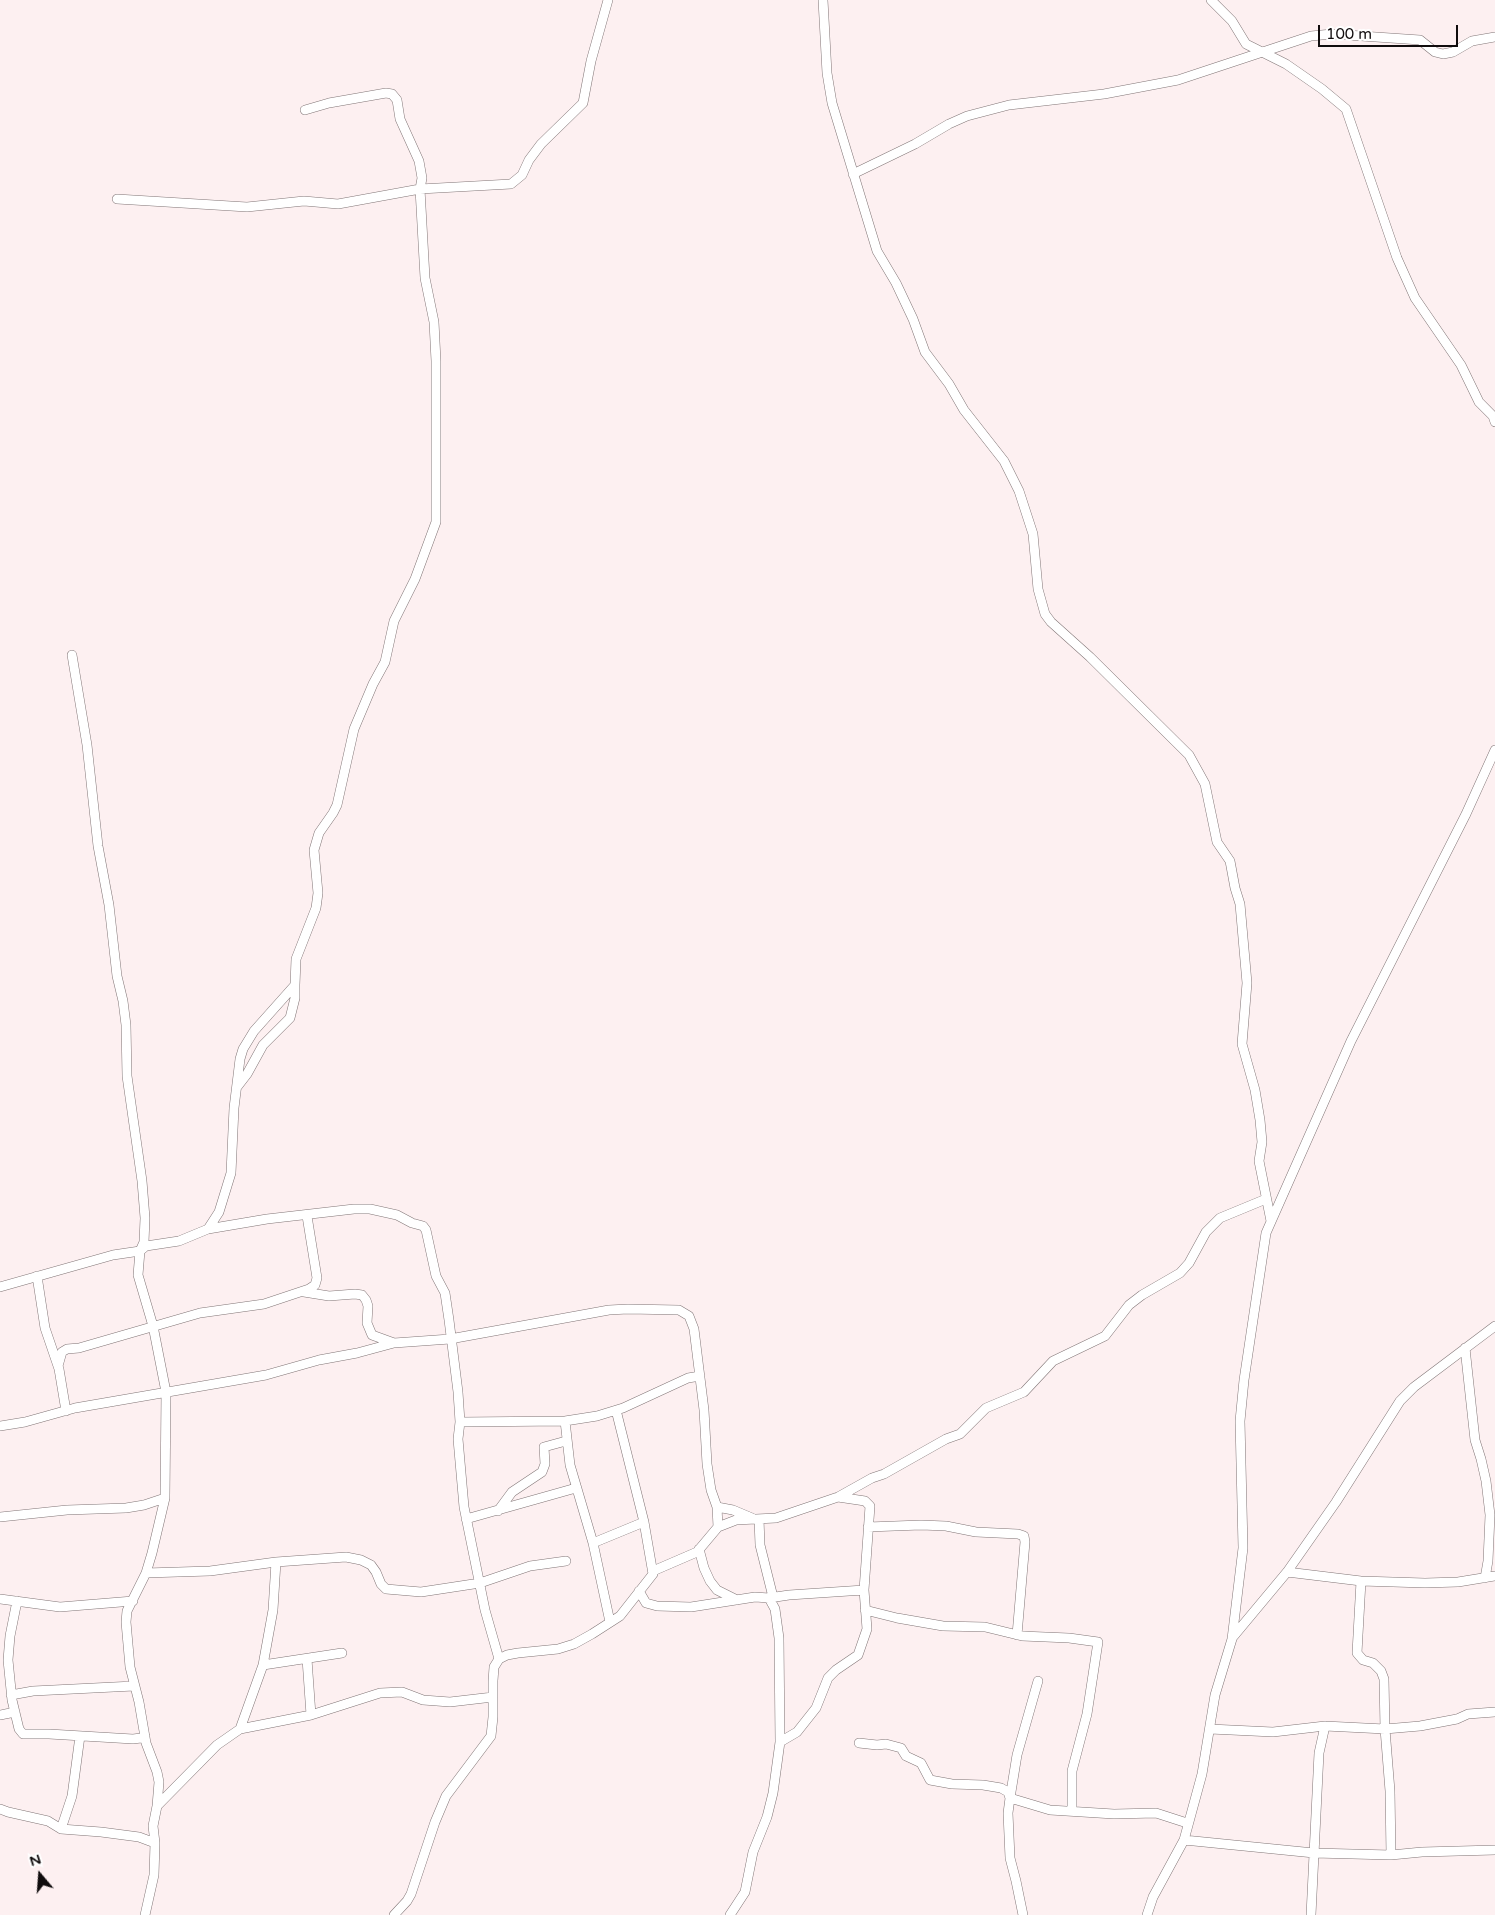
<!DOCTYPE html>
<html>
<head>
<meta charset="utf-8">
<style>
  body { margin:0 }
  #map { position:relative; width:1495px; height:1915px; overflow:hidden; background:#fdf0f1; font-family:"Varela Round",sans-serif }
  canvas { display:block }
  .north { position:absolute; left:15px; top:1850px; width:50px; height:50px; -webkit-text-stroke:4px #fff; paint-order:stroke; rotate:342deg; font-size:14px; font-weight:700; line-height:20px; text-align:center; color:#100c0d }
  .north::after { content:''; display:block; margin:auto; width:18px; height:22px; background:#100c0d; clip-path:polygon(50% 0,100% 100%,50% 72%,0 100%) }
  .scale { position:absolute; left:1318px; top:25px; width:140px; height:22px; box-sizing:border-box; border:2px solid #100c0d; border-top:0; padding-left:6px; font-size:15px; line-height:18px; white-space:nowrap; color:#100c0d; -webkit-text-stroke:4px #fff; paint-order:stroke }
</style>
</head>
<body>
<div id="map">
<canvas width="1495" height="1915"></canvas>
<div class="north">N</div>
<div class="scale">100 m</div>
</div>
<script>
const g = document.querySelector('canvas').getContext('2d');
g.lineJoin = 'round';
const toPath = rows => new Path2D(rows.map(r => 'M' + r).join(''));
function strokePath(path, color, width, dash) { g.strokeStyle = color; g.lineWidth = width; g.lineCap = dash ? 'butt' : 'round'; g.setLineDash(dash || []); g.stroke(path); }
const minor = toPath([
  [823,0,827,73,832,103,877,251,896,283,913,319,925,352,949,384,964,410,1004,461,1019,491,1033,534,1038,589,1045,614,1051,622,1090,657,1189,755,1205,784,1217,842,1230,861,1235,888,1240,904,1247,983,1242,1044,1255,1090,1260,1120,1262,1142,1259,1161,1271,1221],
  [1211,0,1232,21,1246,44,1286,64,1322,89,1346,109,1397,258,1415,298,1461,365,1479,402,1493,416,1495,422],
  [853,174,915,144,949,124,967,116,1009,105,1104,94,1178,80,1311,36,1332,34,1420,40,1435,52,1443,54,1453,52,1472,41,1495,37],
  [117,199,247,207,304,201,338,204,420,189,511,184,522,175,529,160,541,144,583,103,591,61,608,0],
  [237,1087,247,1074,263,1045,290,1018,295,998,295,985],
  [208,1229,267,1219,354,1209,370,1209,397,1215,412,1223,423,1226,426,1230,436,1276,445,1293,449,1320,458,1392,460,1422,458,1439,464,1507,485,1610,499,1659],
  [37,1276,45,1328,59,1369,66,1411],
  [0,1287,113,1255,140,1251,144,1242,145,1218,142,1181,127,1076,126,1025,123,1001,117,976,109,905,98,846,87,745,72,655],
  [304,1292,329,1296,355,1294,362,1295,366,1300,368,1306,367,1323,372,1335,394,1343],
  [1465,1348,1475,1440,1481,1459,1486,1481,1490,1515,1488,1561,1485,1578],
  [58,1366,62,1352,67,1349,79,1348,200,1313,264,1304,309,1289,315,1285,317,1278,307,1216],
  [616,1410,644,1522,653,1574],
  [565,1421,570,1465,593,1543,610,1622],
  [460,1422,565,1421,597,1416,623,1408,688,1378,700,1376],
  [0,1426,25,1422,75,1408,266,1375,319,1360,357,1353,394,1343,450,1339,609,1310,628,1309,679,1310,689,1316,694,1329,704,1410,707,1464,711,1490,717,1507,718,1527],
  [717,1507,733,1510,752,1518],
  [498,1511,512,1492,542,1472,545,1464,544,1447,566,1441],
  [0,1517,67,1510,126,1508,144,1505,165,1498],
  [466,1519,576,1488],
  [759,1519,760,1545,773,1597],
  [868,1527,921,1525,946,1526,976,1532,1018,1534,1024,1536,1025,1542,1017,1635],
  [593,1543,644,1522],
  [699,1549,704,1568,710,1581,717,1590,737,1600],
  [1287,1572,1361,1581,1425,1583,1458,1582,1495,1576],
  [146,1573,210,1571,276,1562,346,1557,361,1560,371,1565,376,1572,381,1584,386,1589,421,1592,480,1583,530,1566,566,1561],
  [1361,1581,1357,1653,1363,1660,1373,1663,1381,1671,1384,1679,1385,1729,1390,1791,1391,1855],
  [639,1591,646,1603,657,1606,691,1607,755,1597,769,1598,775,1609,779,1638,780,1742,773,1793,767,1817,753,1852,745,1892,730,1915],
  [769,1598,789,1595,864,1590],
  [0,1599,60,1607,133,1601],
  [17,1601,10,1636,8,1660,12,1700,19,1729,23,1734,49,1734,133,1739,141,1738,145,1736],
  [865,1610,897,1618,943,1626,985,1627,1022,1636,1069,1638,1098,1642,1087,1714,1072,1771,1072,1810],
  [1232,1638,1287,1572,1336,1502,1400,1401,1414,1387,1495,1326],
  [307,1659,311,1715],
  [263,1665,342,1653],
  [1038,1681,1017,1755,1010,1798,1050,1810,1114,1814,1156,1813,1187,1823],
  [11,1695,33,1691,134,1686],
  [0,1715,15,1712],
  [240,1729,263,1665,273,1610,276,1562],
  [1210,1729,1273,1732,1325,1726,1385,1729,1420,1726,1457,1719,1468,1714,1495,1712],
  [780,1742,797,1732,816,1708,828,1678,836,1670,858,1655,867,1629,864,1590,870,1506,865,1501,838,1497],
  [859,1743,877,1745,886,1744,901,1748,906,1756,921,1763,930,1780,952,1784,983,1785,1001,1788,1008,1792,1010,1798,1008,1813,1010,1858,1016,1881,1023,1915],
  [157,1806,217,1745,240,1729,311,1715,380,1693,402,1692,423,1700,450,1702,493,1697],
  [0,1809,8,1812,48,1821,61,1829,101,1832,139,1837,155,1843],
  [61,1829,72,1796,80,1736],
  [1184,1840,1314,1853,1391,1855,1422,1852,1495,1850],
  [145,1915,154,1875,155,1843,153,1826,157,1806,159,1782,157,1772,146,1743,139,1702,130,1667,126,1622,127,1611,146,1573,152,1553,165,1498,166,1392,153,1326,138,1275,140,1251,146,1246,179,1241,208,1229,219,1212,231,1173,234,1108,240,1059,243,1049,254,1031,295,985,296,959,316,908,318,893,314,850,319,833,333,813,337,805,354,729,373,684,385,662,394,621,415,579,436,522,436,361,434,322,425,278,420,189,422,178,419,161,400,119,397,100,392,94,386,93,329,103,305,110],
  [394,1915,407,1901,411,1894,435,1822,446,1796,491,1736,493,1717,493,1681,494,1667,499,1659,507,1655,518,1653,558,1649,574,1644,592,1634,620,1616,653,1574,653,1571,697,1552,718,1527,736,1520,776,1518,838,1497,872,1478,884,1474,946,1439,960,1434,986,1408,1024,1392,1053,1361,1105,1336,1129,1305,1142,1295,1180,1273,1189,1263,1206,1232,1220,1218,1266,1199],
  [1147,1915,1153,1897,1184,1840,1202,1774,1215,1695,1232,1639,1243,1548,1240,1421,1244,1380,1266,1233,1351,1041,1466,814,1495,750],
  [1311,1915,1319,1753,1325,1726]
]);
strokePath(minor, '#817576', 10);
strokePath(minor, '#fff', 9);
</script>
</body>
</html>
